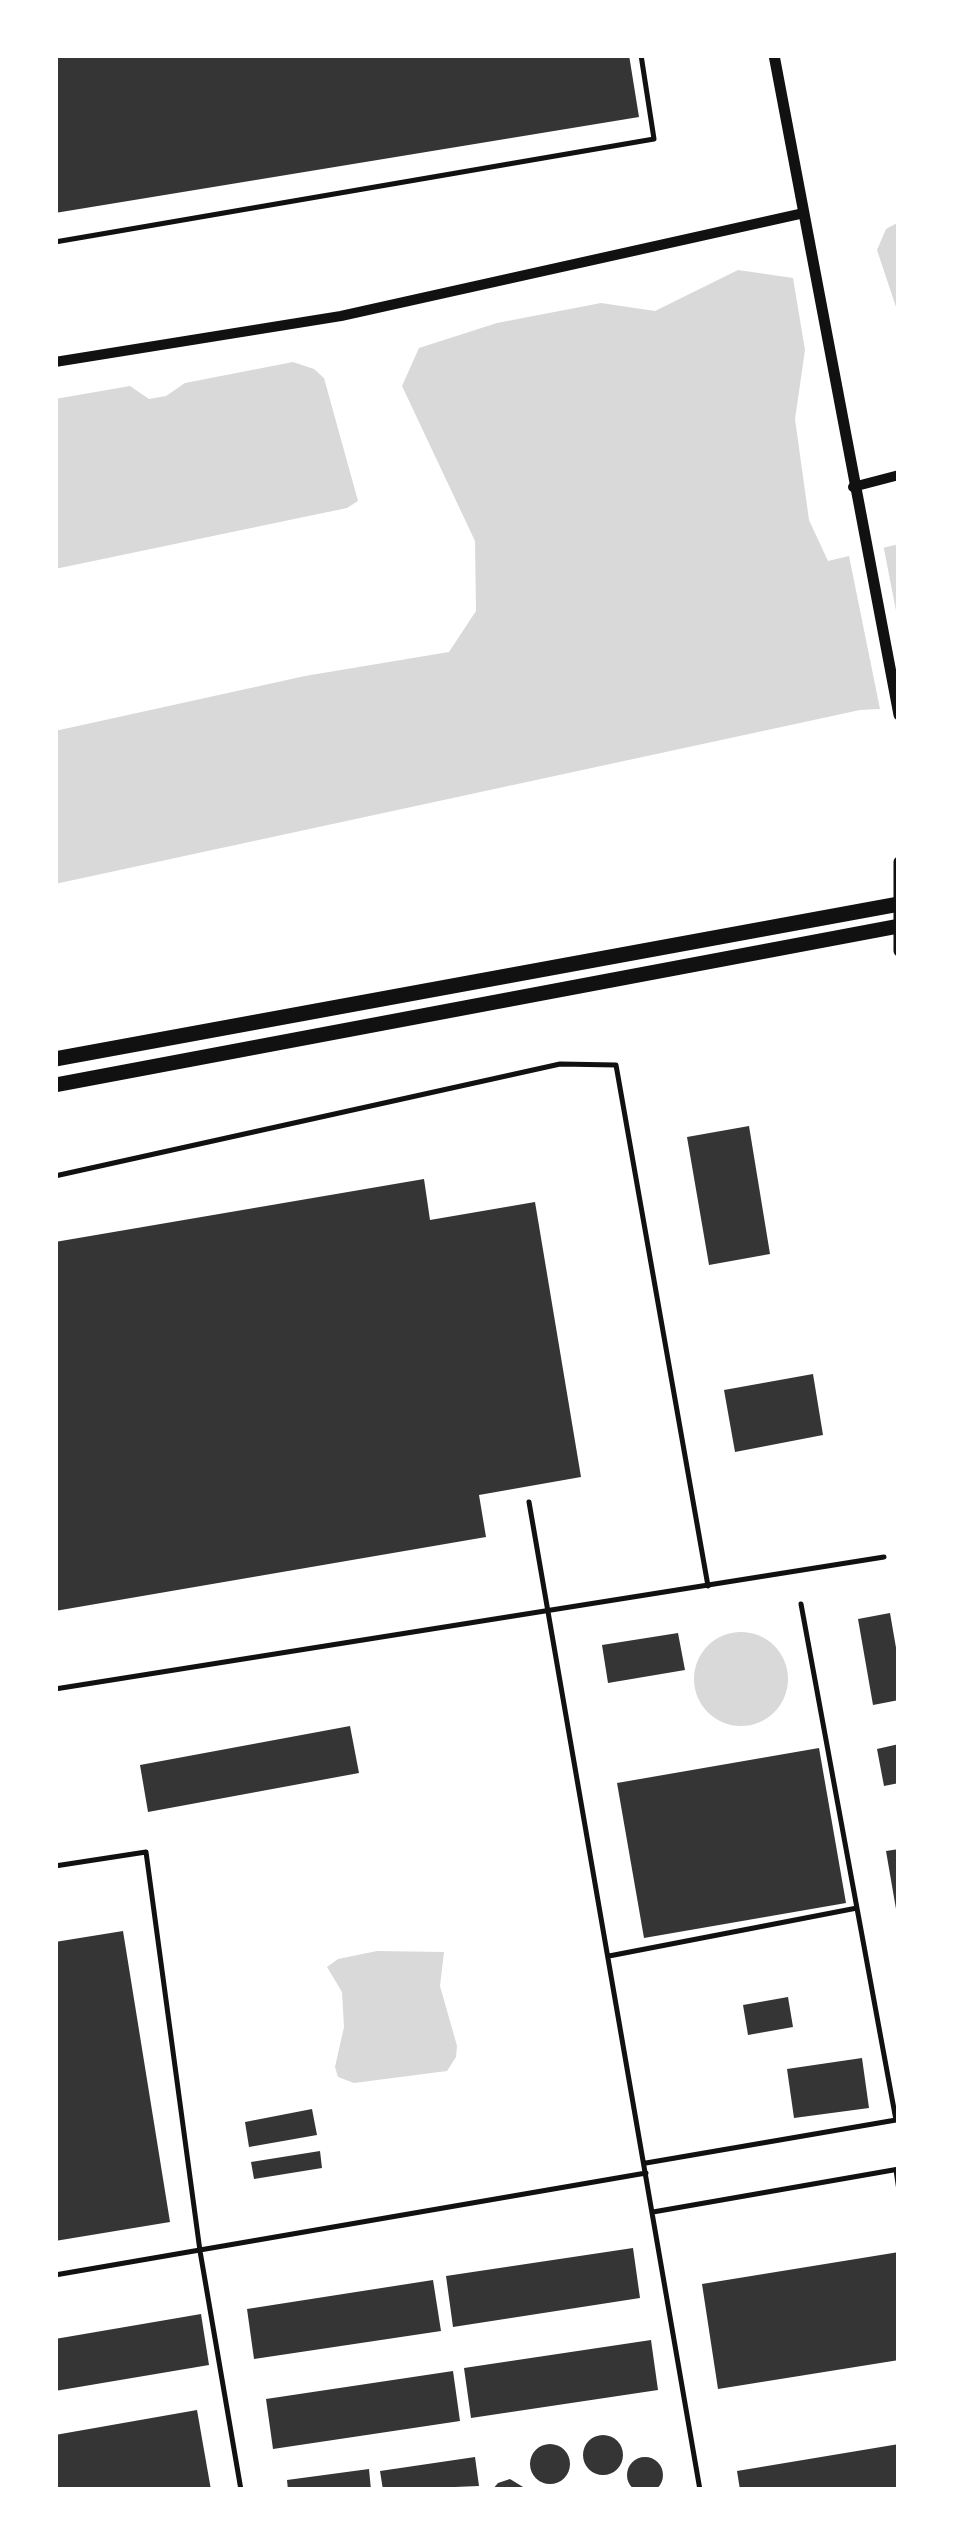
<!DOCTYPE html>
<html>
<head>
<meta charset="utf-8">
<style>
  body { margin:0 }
  #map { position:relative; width:954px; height:2545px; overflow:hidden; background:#fff; font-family:"Open Sans",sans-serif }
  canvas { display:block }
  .frame { position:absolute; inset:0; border:58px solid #fff; pointer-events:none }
</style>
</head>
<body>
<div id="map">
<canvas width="954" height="2545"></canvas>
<div class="frame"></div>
</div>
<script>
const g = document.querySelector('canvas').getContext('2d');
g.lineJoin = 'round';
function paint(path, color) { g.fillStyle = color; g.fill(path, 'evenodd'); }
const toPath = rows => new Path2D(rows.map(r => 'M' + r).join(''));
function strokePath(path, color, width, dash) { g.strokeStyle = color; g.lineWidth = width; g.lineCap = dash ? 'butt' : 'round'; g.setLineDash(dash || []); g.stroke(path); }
paint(toPath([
  [899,222,899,316,877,250,886,229],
  [738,270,793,278,805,350,795,419,809,520,828,561,899,544,899,708,860,710,55,884,55,731,305,676,449,652,476,611,475,541,402,386,419,348,497,323,601,303,655,311],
  [293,362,314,369,324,378,358,501,347,508,55,569,55,399,130,386,149,399,166,396,185,383],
  '694 1679a47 47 0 1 1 94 0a47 47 0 1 1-94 0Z',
  [377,1951,444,1952,440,1986,457,2046,456,2057,447,2071,354,2083,338,2077,335,2067,344,2027,342,1992,327,1967,338,1959]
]), '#d9d9d9');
paint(toPath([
  [883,544,899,626,899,713,881,714,848,551]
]), '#fff');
paint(toPath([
  [55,55,629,55,639,117,55,213],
  [749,1126,770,1254,709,1265,687,1137],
  [424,1179,430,1220,535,1202,581,1477,479,1495,486,1537,55,1611,55,1242],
  [813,1374,823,1435,735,1452,724,1390],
  [890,1613,899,1665,899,1700,873,1705,858,1619],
  [678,1633,685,1670,608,1683,602,1645],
  [350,1726,359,1773,148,1812,140,1765],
  [899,1744,899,1783,884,1786,877,1749],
  [819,1748,846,1903,644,1938,617,1783],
  [899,1849,899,1908,896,1909,886,1851],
  [123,1931,170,2222,55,2241,55,1942],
  [788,1997,793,2027,748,2035,743,2005],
  [862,2058,869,2108,794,2118,787,2069],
  [312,2109,317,2135,249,2147,245,2122],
  [320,2151,322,2168,254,2179,251,2162],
  [633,2248,640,2298,453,2327,446,2276],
  [899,2252,899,2360,718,2389,702,2284],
  [433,2280,441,2331,254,2359,247,2309],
  [201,2314,209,2365,55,2391,55,2339],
  [651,2340,658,2390,471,2418,464,2368],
  [453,2371,460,2421,273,2449,266,2399],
  [197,2410,211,2490,55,2490,55,2435],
  '583 2455a20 20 0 1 1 40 0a20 20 0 1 1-40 0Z',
  [899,2444,899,2490,740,2490,737,2471],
  '530 2464a20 20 0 1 1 40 0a20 20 0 1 1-40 0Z',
  '627 2475a18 18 0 1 1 36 0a18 18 0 1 1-36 0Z',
  [475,2457,479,2486,383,2490,380,2471],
  [369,2469,371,2490,288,2490,287,2480],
  [510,2479,528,2490,492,2490,498,2483]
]), '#353535');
strokePath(toPath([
  [55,242,654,139,641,55],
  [55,1176,560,1064,616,1065,708,1586],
  [529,1502,700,2490],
  [801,1604,896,2120],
  [55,1689,884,1557],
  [55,1866,146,1852,200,2251,241,2490],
  [609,1956,857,1908],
  [646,2163,896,2120],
  [896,2170,899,2191],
  [653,2212,899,2169],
  [55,2275,646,2173]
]), '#111', 5);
strokePath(toPath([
  [55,362,341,316,804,213],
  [853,487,899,475]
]), '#111', 10);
strokePath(toPath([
  [774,55,899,715],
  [899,862,899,951]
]), '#111', 11);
strokePath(toPath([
  [55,1059,899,904],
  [55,1085,899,926]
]), '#111', 15);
</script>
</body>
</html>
